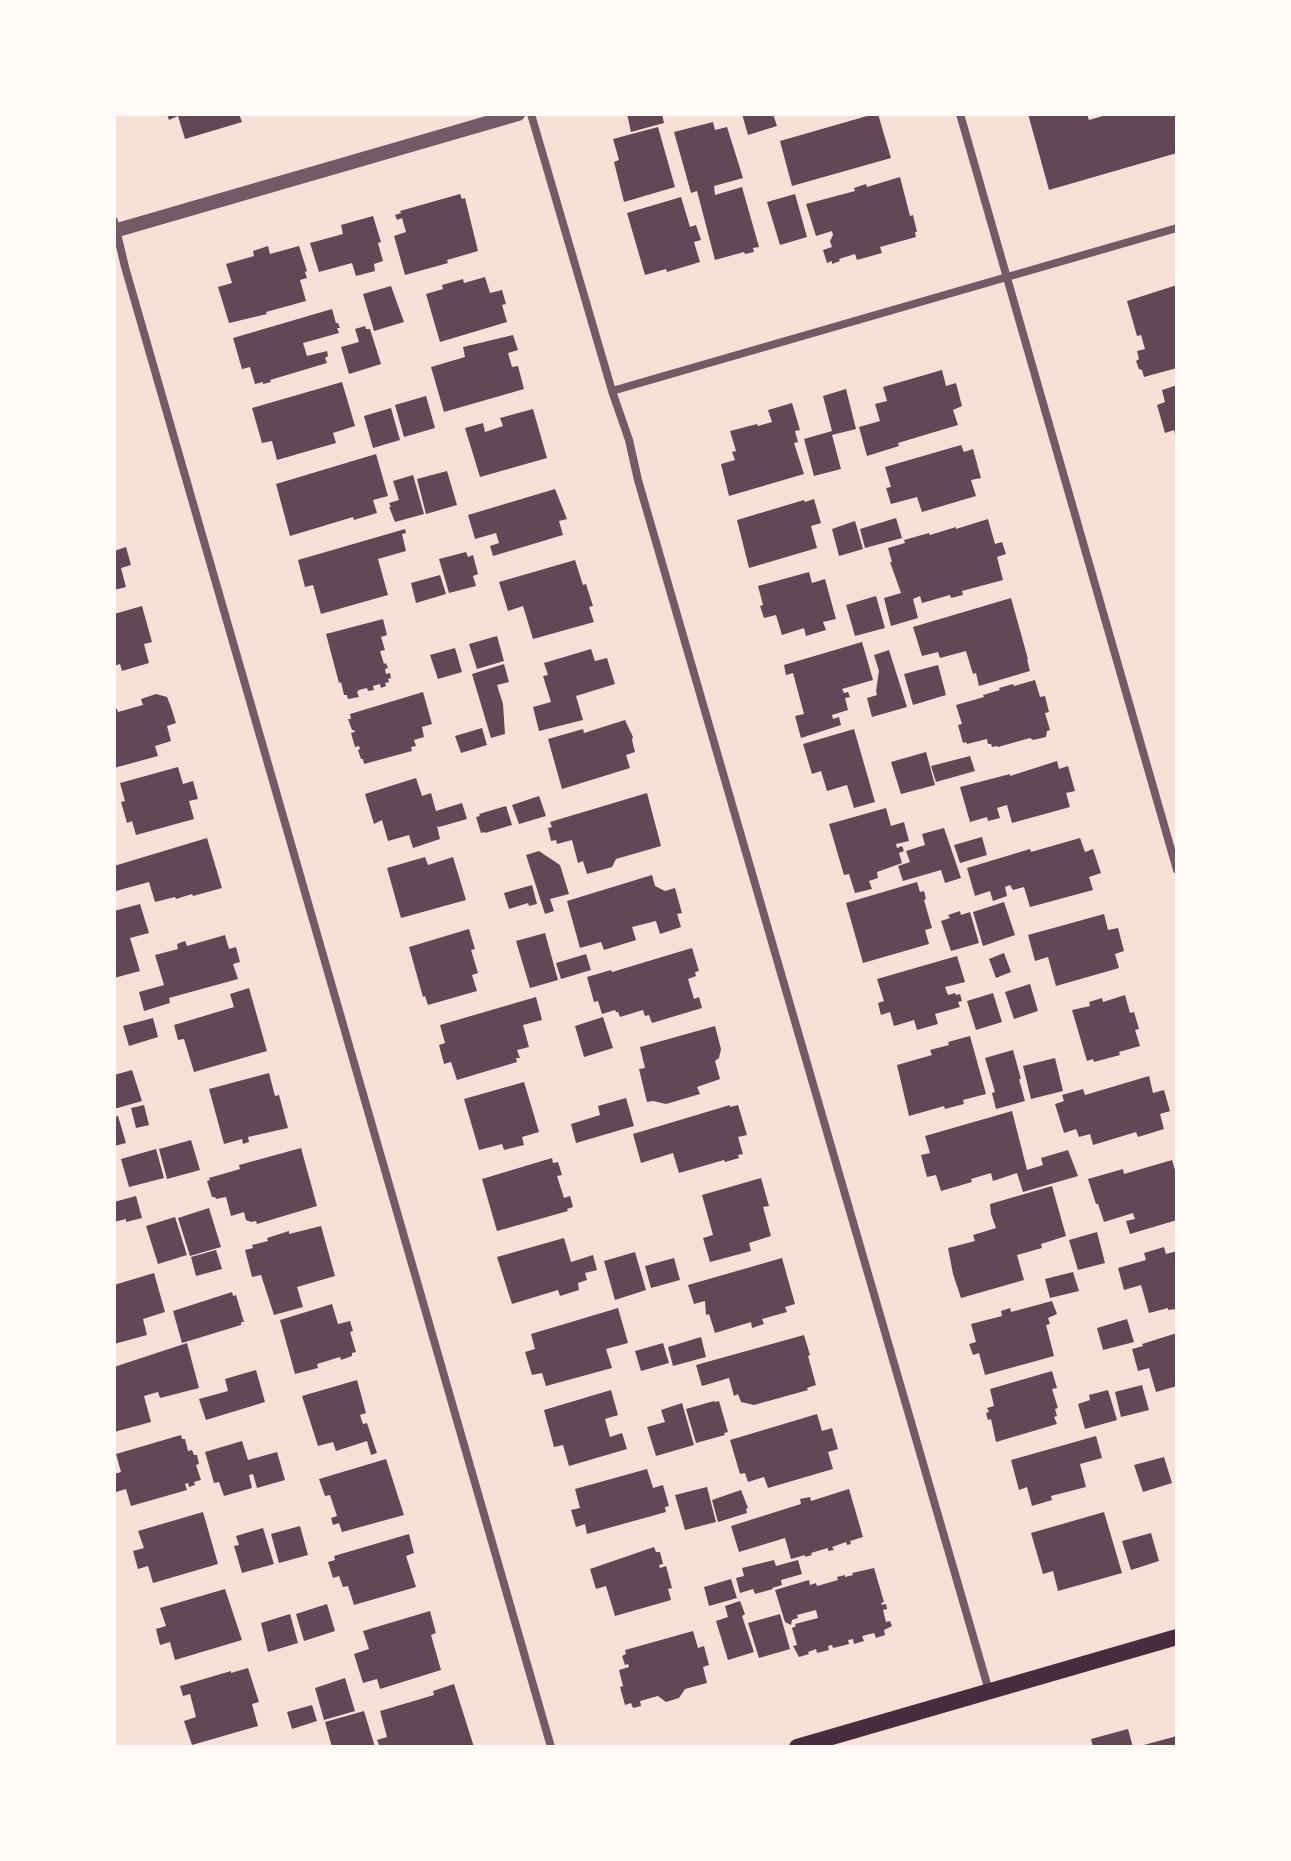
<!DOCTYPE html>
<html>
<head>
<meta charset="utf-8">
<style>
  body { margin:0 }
  #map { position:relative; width:1291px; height:1861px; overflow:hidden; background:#f7e1d7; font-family:"Fira Sans Condensed",sans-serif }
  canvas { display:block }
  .frame { position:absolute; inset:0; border:116px solid #fffaf5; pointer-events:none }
</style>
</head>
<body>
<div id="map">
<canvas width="1291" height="1861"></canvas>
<div class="frame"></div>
</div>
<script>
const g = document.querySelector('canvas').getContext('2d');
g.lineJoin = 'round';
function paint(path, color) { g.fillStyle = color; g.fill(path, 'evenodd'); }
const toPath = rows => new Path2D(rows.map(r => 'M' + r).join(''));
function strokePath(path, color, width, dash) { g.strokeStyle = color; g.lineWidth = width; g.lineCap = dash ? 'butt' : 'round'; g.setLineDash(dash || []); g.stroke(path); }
paint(toPath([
  [167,114,239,114,242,122,185,139,178,116,169,120],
  [627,114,662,114,664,123,631,132],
  [742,114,773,114,777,126,748,135],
  [874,114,878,114,891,158,792,186,780,141],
  [1028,114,1087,114,1089,120,1110,114,1177,114,1177,153,1049,190],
  [713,122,715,130,727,127,743,178,714,186,715,195,742,187,759,247,753,248,754,252,745,254,744,252,715,260,697,191,691,193,674,132],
  [658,127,675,187,624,202,614,162,619,160,613,139],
  [900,177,910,216,913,215,917,232,915,232,916,237,880,247,882,253,857,260,855,254,839,259,840,261,832,264,832,261,827,263,823,250,832,247,830,241,833,235,832,231,816,236,806,204,855,191,854,188,866,184,867,187],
  [460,194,462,199,465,198,478,251,447,260,448,263,405,275,394,236,406,232,402,218,397,220,395,215,401,213,400,211],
  [795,194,807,237,780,245,767,202],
  [681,197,690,227,696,225,701,240,694,242,700,262,667,272,666,269,645,275,627,213],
  [373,216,381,242,378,243,383,261,374,264,375,271,356,276,352,263,319,272,310,243,343,234,341,225],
  [268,246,270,254,299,246,307,271,305,272,307,278,300,280,306,301,266,312,267,314,229,323,218,287,232,283,226,264,254,256,253,251],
  [485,277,490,293,502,290,506,304,502,305,507,322,440,342,426,294,443,289,442,285,463,279,464,283],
  [1177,285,1177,368,1144,377,1142,370,1139,369,1136,361,1139,359,1137,351,1145,349,1141,335,1137,336,1127,301],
  [391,286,404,322,374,331,363,294],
  [332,309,336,323,338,323,340,328,337,328,339,333,303,343,307,356,327,351,328,356,325,358,327,363,270,380,271,382,263,384,263,382,255,384,250,367,242,369,233,338],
  [365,326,366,329,370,329,381,364,349,374,341,347,359,342,355,329],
  [513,335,518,350,508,353,512,367,518,366,524,389,444,412,431,367,465,357,463,347],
  [942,370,946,386,956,383,962,406,953,410,958,425,898,443,899,446,867,456,859,427,880,421,875,404,887,401,883,387],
  [342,382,355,426,333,433,336,443,277,460,272,441,262,443,252,408],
  [1177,385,1177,438,1176,439,1174,430,1165,433,1157,405,1165,402,1162,390],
  [846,389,856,429,832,435,841,469,814,476,804,439,832,431,823,396],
  [426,396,435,428,404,437,395,405],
  [792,403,800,430,795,431,798,442,794,443,804,474,729,496,721,464,735,460,732,452,736,451,730,431,757,424,758,426,772,422,768,410],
  [391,408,400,440,373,448,364,416],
  [533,409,547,458,480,477,465,428,483,423,485,432,503,426,500,418],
  [961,445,964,452,973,449,981,478,971,480,976,496,922,512,917,497,891,504,886,488,891,487,885,467],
  [376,454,388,496,373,500,377,513,354,520,353,517,290,536,276,484],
  [447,471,457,505,426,514,417,479],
  [413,475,424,514,395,522,389,507,391,507,389,503,399,500,393,481],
  [555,489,567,519,559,521,563,535,493,556,490,546,499,543,496,533,475,539,468,515],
  [814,499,821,523,811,526,817,548,749,568,737,520,804,500,805,502],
  [896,518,902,538,865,548,860,529],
  [988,519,995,544,1002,542,1006,554,997,557,1003,580,962,591,963,595,951,598,950,595,922,603,920,596,913,599,918,618,891,626,884,598,901,593,890,562,892,562,888,548,905,543,904,540,929,533,930,535,956,527,956,529],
  [855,521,863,549,839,556,832,529],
  [405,529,406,533,402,534,406,551,378,559,388,595,321,614,313,585,305,587,298,560],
  [126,547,131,565,121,568,126,587,114,590,114,551],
  [466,552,468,557,473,555,478,574,473,576,476,586,449,593,439,559],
  [575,560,583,585,586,584,593,606,589,607,594,622,533,639,523,606,508,611,499,582],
  [809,572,812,583,825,579,836,619,823,622,826,630,806,636,804,628,782,635,776,615,764,618,760,606,763,605,758,586],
  [440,575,446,594,416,603,411,583],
  [876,596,885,628,855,636,846,605],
  [1011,598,1028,659,1027,659,1030,671,979,686,976,673,973,674,966,651,940,658,938,652,922,656,913,627],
  [142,606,152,642,144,644,149,663,122,671,120,664,114,666,114,614],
  [383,619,387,635,381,637,385,650,380,651,384,664,386,663,388,668,385,669,386,674,390,673,391,678,388,679,389,682,385,683,386,686,381,688,380,684,373,686,374,690,368,691,367,688,359,690,357,692,359,697,348,699,347,695,344,695,341,682,339,683,326,634],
  [497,636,504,661,477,669,469,644],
  [862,642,873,680,842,689,844,693,848,692,850,697,845,698,848,710,832,715,833,719,839,717,841,725,801,738,795,716,804,714,793,673,786,675,784,665],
  [455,648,462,672,438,679,430,655],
  [591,649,595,661,607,658,615,684,576,696,583,720,539,731,533,707,551,702,543,676,548,675,544,663],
  [889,650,907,707,872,717,867,698,877,695,876,691,879,671,874,655],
  [504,664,509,682,497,685,503,704,505,734,491,738,472,674],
  [938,665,946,695,913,705,904,674],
  [1035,680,1040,697,1045,696,1049,712,1045,713,1050,730,1047,731,1046,737,1033,740,1030,738,998,747,997,746,992,747,991,744,988,744,987,739,967,744,966,742,963,743,958,725,962,724,956,705,984,697,983,695,1000,690,999,688,1013,684,1014,686],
  [423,692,432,724,422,727,424,737,414,740,416,746,411,747,412,751,364,764,363,759,361,759,358,750,360,749,359,746,355,747,351,733,355,732,354,730,352,730,348,719,351,719,350,714],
  [156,694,167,697,171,707,176,723,167,726,171,741,155,746,158,756,114,768,114,709,117,709,118,712,143,705,141,699],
  [625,720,633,737,632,740,635,752,626,755,630,768,562,789,548,739,583,729,584,733],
  [482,728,487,745,461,753,455,736],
  [854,729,875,802,854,808,847,785,827,791,821,771,812,774,803,744],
  [926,752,935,785,901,794,891,762],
  [970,756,975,771,936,782,931,766],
  [1057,761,1059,769,1068,766,1075,791,1066,793,1070,807,1012,823,1007,805,997,808,1000,818,988,821,987,817,970,822,960,787,1010,774,1010,776],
  [178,767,183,784,193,781,198,799,189,801,194,819,136,835,132,821,127,823,121,802,125,801,120,783],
  [416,778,422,796,431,793,436,811,462,803,467,819,439,827,437,826,440,839,413,848,409,835,388,841,382,820,374,824,365,794],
  [647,793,661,846,616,859,612,867,587,874,583,861,578,863,572,840,557,844,556,840,551,841,548,828,552,827,550,822],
  [539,796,546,816,519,824,512,805],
  [506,806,512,825,485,833,484,832,481,833,476,817,480,816,479,814],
  [886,808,891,826,904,822,909,841,896,844,897,848,902,846,904,851,899,853,902,863,877,872,878,878,869,881,872,889,855,893,849,874,844,875,829,824],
  [944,828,961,878,945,883,941,870,903,881,898,866,910,862,906,851,925,845,922,834],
  [982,837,987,855,960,863,954,845],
  [207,838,222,888,193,896,192,894,176,899,175,897,155,902,149,882,116,891,114,883,114,866],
  [1080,838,1085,852,1093,849,1101,873,1089,877,1093,890,1030,907,1024,887,1013,890,1010,885,1005,887,1007,896,993,901,990,891,975,896,967,868,1030,849,1031,852],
  [539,851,560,865,569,894,550,899,554,911,545,914,526,855],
  [425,857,428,865,453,857,466,900,401,918,387,868],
  [652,875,655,886,665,891,675,888,682,913,677,914,681,927,660,934,656,921,632,927,636,940,604,950,601,942,580,948,567,901],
  [917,882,920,892,924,891,926,899,924,900,932,928,925,930,929,944,863,963,846,903],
  [532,885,537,904,529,906,528,903,509,909,504,893],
  [1004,902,1015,935,983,946,973,912],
  [140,904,149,933,130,938,140,971,114,978,114,911],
  [960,911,961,915,970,912,979,943,951,951,941,921,950,918,948,915],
  [1104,914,1108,930,1118,928,1124,951,1115,954,1119,968,1056,986,1048,957,1035,961,1028,935],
  [469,929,475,949,471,950,478,973,472,975,477,991,428,1005,425,996,423,997,409,947],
  [545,933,558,980,530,988,516,941],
  [225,935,229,949,236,947,240,962,233,964,238,979,169,998,170,1003,144,1011,139,992,164,985,155,955,178,949,177,944,185,941,187,946],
  [692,948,699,971,695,972,696,976,688,979,694,999,699,997,702,1008,652,1023,649,1015,645,1016,643,1010,620,1017,618,1012,616,1012,615,1010,602,1014,598,1001,594,1002,587,977,611,970,612,972],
  [1004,953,1011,972,996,978,989,959],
  [586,954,591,970,561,979,556,963],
  [957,956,965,982,945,987,948,995,955,993,956,995,960,994,962,1001,958,1002,960,1007,935,1014,938,1024,917,1030,914,1020,894,1026,890,1012,881,1015,878,1003,884,1001,877,979],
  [1030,984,1038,1011,1014,1019,1005,992],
  [249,988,267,1051,194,1072,184,1039,178,1040,174,1025,234,1007,230,994],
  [993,993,1002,1022,976,1030,967,1001],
  [1125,995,1130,1013,1134,1012,1139,1029,1135,1030,1140,1046,1119,1052,1120,1055,1094,1062,1093,1059,1087,1061,1072,1010,1090,1006,1089,1002,1102,998,1103,1002],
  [536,997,542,1020,523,1025,529,1047,517,1050,520,1058,516,1058,517,1062,457,1080,451,1062,444,1064,439,1045,445,1043,440,1025],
  [603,1017,613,1048,584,1057,575,1026],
  [153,1018,158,1037,129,1046,123,1026],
  [715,1026,721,1049,719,1058,715,1061,720,1079,697,1087,700,1094,666,1104,653,1101,647,1102,639,1069,645,1068,640,1047],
  [970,1036,986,1094,963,1100,964,1104,945,1109,944,1106,909,1116,897,1065,932,1055,930,1050,949,1045,948,1042],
  [1013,1050,1021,1079,1019,1079,1025,1101,996,1109,992,1093,995,1092,985,1058],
  [1055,1058,1063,1091,1031,1099,1023,1066],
  [132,1070,142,1101,114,1109,114,1075],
  [269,1073,275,1096,279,1095,288,1128,248,1137,249,1142,243,1144,242,1139,224,1144,209,1089],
  [1149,1076,1153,1093,1164,1090,1170,1111,1160,1114,1164,1129,1138,1137,1136,1132,1093,1145,1090,1134,1079,1137,1076,1129,1064,1133,1055,1104,1064,1101,1062,1095,1083,1089,1085,1095],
  [524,1082,539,1132,522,1137,524,1145,504,1150,502,1144,479,1150,464,1099],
  [626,1098,634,1126,576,1143,571,1124,600,1115,598,1106],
  [144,1105,149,1125,136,1128,131,1108],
  [730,1105,730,1107,738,1105,747,1135,738,1137,743,1154,738,1155,739,1158,725,1162,724,1160,679,1173,673,1153,641,1163,633,1134],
  [1012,1111,1027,1170,1043,1165,1041,1158,1068,1150,1078,1176,1023,1192,1017,1173,993,1181,991,1173,971,1179,972,1182,941,1191,936,1175,927,1177,921,1155,930,1153,925,1136],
  [118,1116,126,1143,114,1146,114,1117],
  [191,1140,200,1170,167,1179,159,1149],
  [301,1148,317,1206,257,1224,256,1221,251,1222,246,1220,244,1212,231,1216,226,1197,216,1199,215,1197,212,1197,207,1181,210,1180,209,1178,240,1169,239,1165],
  [156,1149,164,1178,129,1187,121,1159],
  [552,1158,553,1163,558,1162,562,1175,557,1176,564,1198,570,1196,573,1207,567,1209,568,1211,497,1231,482,1179],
  [1172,1160,1177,1177,1177,1220,1130,1234,1126,1221,1135,1219,1133,1213,1104,1222,1098,1204,1096,1204,1088,1179,1123,1169,1124,1174],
  [761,1178,769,1206,763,1207,771,1236,749,1243,751,1251,710,1262,703,1238,713,1235,702,1195],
  [1052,1186,1066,1236,1041,1244,1042,1248,1017,1255,1024,1280,961,1298,953,1274,948,1248,975,1241,973,1235,996,1228,991,1214,990,1204],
  [136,1196,142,1218,126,1222,126,1219,114,1222,114,1202],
  [209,1208,221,1247,190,1256,178,1218],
  [175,1217,187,1255,158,1264,146,1226],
  [321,1226,335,1276,297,1287,303,1307,274,1315,261,1275,252,1277,245,1250,253,1248,252,1245,268,1241,267,1238,289,1231,289,1234],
  [1097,1232,1105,1263,1078,1270,1069,1240],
  [564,1238,571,1262,593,1255,597,1270,585,1273,587,1280,578,1283,579,1290,560,1296,558,1290,512,1304,497,1257],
  [1164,1247,1166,1254,1177,1251,1177,1309,1168,1310,1168,1308,1149,1313,1141,1285,1124,1290,1118,1268,1146,1260,1144,1253],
  [216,1250,222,1269,196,1276,191,1257],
  [635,1252,646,1290,615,1300,604,1261],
  [674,1258,680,1280,651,1288,645,1266],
  [782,1258,795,1304,785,1307,787,1312,762,1319,764,1324,752,1328,751,1322,715,1333,709,1314,706,1315,705,1301,694,1304,688,1285],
  [1073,1272,1079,1291,1050,1298,1045,1279],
  [154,1273,165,1312,143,1319,147,1335,114,1344,114,1285],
  [232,1292,233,1296,236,1295,244,1322,241,1322,241,1325,182,1343,173,1311],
  [1052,1301,1057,1314,1048,1318,1050,1324,1046,1325,1054,1356,985,1375,979,1353,973,1355,969,1344,976,1342,971,1324,1002,1316,1001,1311,1010,1308,1011,1312],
  [332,1304,338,1324,350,1321,353,1331,350,1332,356,1352,352,1353,352,1356,341,1360,340,1357,317,1364,318,1368,295,1374,280,1320],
  [618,1308,628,1343,606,1349,612,1368,546,1386,542,1373,532,1375,525,1352,535,1349,531,1334],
  [1127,1319,1134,1342,1103,1350,1097,1328],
  [1177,1333,1177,1386,1156,1392,1149,1368,1138,1371,1132,1349,1143,1346,1142,1344],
  [804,1335,810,1355,808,1356,816,1385,807,1388,808,1390,754,1405,741,1402,738,1394,734,1396,729,1378,702,1386,696,1365],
  [701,1337,706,1357,673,1366,668,1347],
  [187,1343,199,1388,160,1398,158,1392,144,1396,151,1422,114,1432,114,1367],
  [663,1343,669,1363,641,1371,635,1351],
  [256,1370,265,1402,206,1420,199,1399,228,1391,225,1379],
  [1052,1371,1057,1388,1052,1389,1058,1408,1055,1409,1057,1416,1054,1417,1057,1424,996,1442,991,1419,988,1420,986,1413,989,1412,987,1408,994,1406,990,1389],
  [357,1380,366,1413,360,1415,363,1424,367,1423,377,1453,371,1455,367,1441,336,1451,333,1442,318,1446,302,1396],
  [1142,1385,1149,1410,1121,1417,1115,1392],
  [611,1390,618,1415,605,1419,610,1437,622,1433,627,1449,569,1466,563,1445,554,1447,544,1410],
  [1108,1390,1117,1420,1085,1429,1078,1404,1090,1400,1089,1395],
  [714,1401,715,1402,719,1401,728,1432,724,1433,725,1435,696,1443,686,1409],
  [682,1403,694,1445,656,1456,647,1427,665,1422,661,1410],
  [817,1414,822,1431,832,1428,838,1449,828,1452,833,1469,768,1488,764,1477,748,1482,745,1473,740,1474,730,1440],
  [181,1435,182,1439,185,1439,188,1451,192,1450,194,1455,197,1455,199,1464,196,1465,201,1480,194,1482,195,1485,189,1487,188,1483,185,1484,187,1490,131,1506,126,1489,116,1492,114,1474,121,1472,116,1454],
  [1096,1436,1102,1458,1080,1464,1086,1487,1051,1496,1052,1500,1032,1506,1027,1487,1019,1490,1011,1460],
  [242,1441,248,1460,277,1452,285,1480,257,1488,253,1474,249,1475,252,1488,224,1496,219,1482,214,1483,205,1452],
  [1164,1457,1172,1483,1143,1492,1134,1465],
  [386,1459,404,1515,342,1532,339,1523,333,1525,331,1518,337,1516,330,1495,325,1496,319,1479],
  [647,1469,653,1488,663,1485,669,1506,665,1507,666,1512,587,1534,585,1524,576,1527,571,1510,580,1508,575,1489],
  [707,1487,716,1522,685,1530,675,1495],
  [849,1489,863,1537,850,1541,851,1544,847,1545,846,1542,832,1547,834,1550,828,1551,828,1548,811,1553,812,1555,805,1557,805,1555,791,1559,785,1538,739,1552,731,1526,801,1504,800,1499,810,1497,811,1501],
  [741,1490,748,1508,746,1509,747,1513,718,1522,712,1500],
  [203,1512,218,1564,153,1583,148,1566,138,1569,133,1551,144,1548,138,1531],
  [1104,1512,1122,1573,1058,1591,1053,1571,1043,1574,1031,1533],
  [300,1526,308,1555,279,1563,271,1534],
  [263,1528,274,1564,242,1573,234,1546,239,1545,236,1536],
  [1151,1533,1159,1561,1131,1570,1122,1541],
  [409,1534,414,1553,406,1556,416,1587,354,1605,348,1586,343,1587,339,1576,333,1578,328,1562,335,1560,334,1556],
  [654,1547,656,1552,660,1552,663,1564,659,1565,660,1568,666,1566,672,1588,668,1589,671,1600,615,1616,606,1586,596,1589,590,1569],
  [774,1560,776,1566,798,1560,802,1574,781,1580,782,1585,772,1588,773,1589,755,1594,753,1589,740,1593,736,1578,744,1576,742,1568],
  [874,1568,884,1602,881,1603,882,1605,886,1604,887,1609,883,1610,886,1622,890,1621,892,1626,884,1630,885,1635,876,1638,874,1633,862,1636,864,1641,854,1644,853,1639,848,1640,849,1644,833,1648,832,1645,828,1646,829,1650,817,1653,816,1649,808,1652,809,1654,799,1657,793,1646,797,1645,792,1628,796,1626,795,1624,818,1618,816,1610,797,1615,798,1618,792,1620,791,1625,785,1622,775,1590,809,1580,810,1585,816,1583,817,1586,838,1580,837,1577,845,1575,845,1577,853,1575,852,1573],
  [731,1579,737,1598,709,1606,704,1587],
  [225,1589,242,1640,175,1660,170,1642,160,1645,156,1629,166,1626,160,1608],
  [740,1601,745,1614,742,1616,754,1652,728,1660,716,1621,728,1617,725,1606],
  [327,1604,335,1631,304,1641,296,1614],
  [430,1611,436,1633,431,1635,441,1670,380,1689,377,1679,363,1683,354,1654,369,1649,363,1631],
  [290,1614,298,1643,268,1652,261,1623],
  [780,1614,790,1649,759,1658,748,1623],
  [693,1631,698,1648,704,1646,709,1665,703,1667,707,1683,685,1689,679,1698,666,1702,658,1696,640,1701,641,1706,633,1708,631,1703,625,1705,620,1687,623,1686,619,1670,629,1667,628,1664,625,1665,622,1656,626,1654,625,1650],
  [248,1668,259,1702,252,1704,258,1726,192,1745,184,1721,196,1717,190,1694,183,1696,180,1686,231,1671,231,1673],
  [345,1678,355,1711,324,1720,315,1688],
  [454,1684,474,1747,380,1747,377,1740,387,1737,380,1711,434,1695,433,1691],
  [312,1705,317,1721,292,1729,287,1712],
  [364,1711,375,1747,332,1747,325,1722],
  [1128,1729,1133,1747,1093,1747,1091,1739],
  [1177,1736,1177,1747,1140,1747,1140,1746]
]), '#644757');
strokePath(toPath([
  [531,114,612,391,629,440,638,480,989,1691],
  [960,114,1177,870],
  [114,221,125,267,551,1747],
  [612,391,1177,228]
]), '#755966', 8);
strokePath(toPath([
  [114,231,518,114]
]), '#755966', 14);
strokePath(toPath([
  [797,1747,1177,1637]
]), '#4a2c40', 16);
</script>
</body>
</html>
